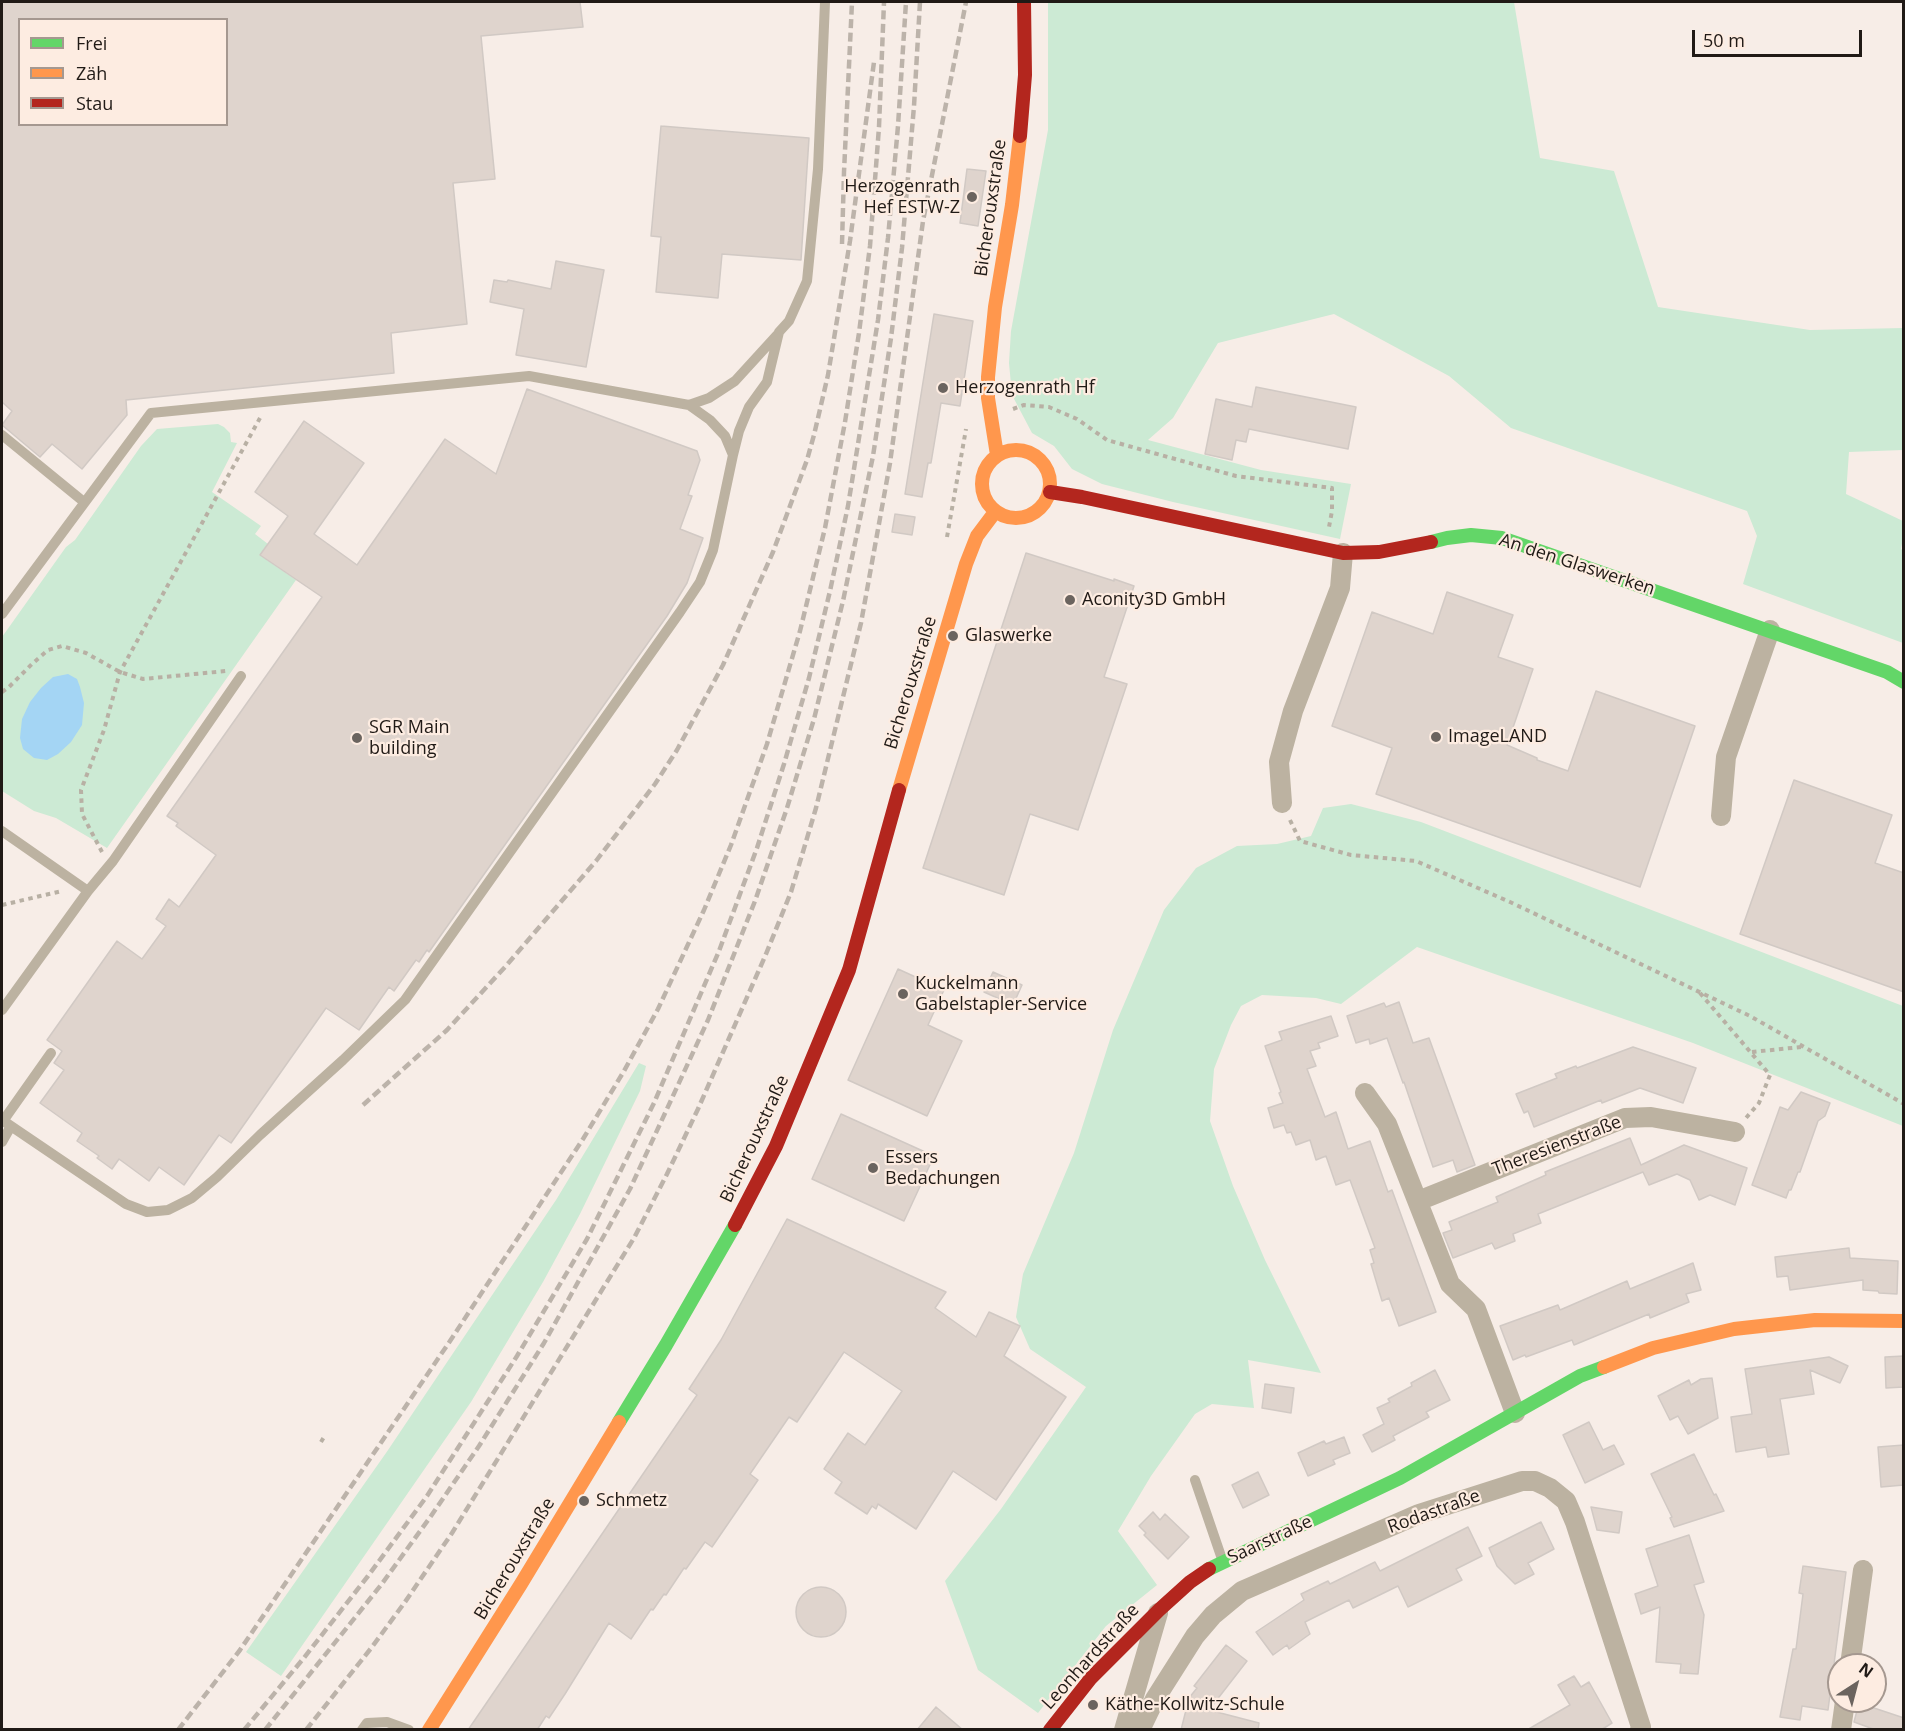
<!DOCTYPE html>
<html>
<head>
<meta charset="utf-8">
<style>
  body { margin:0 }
  #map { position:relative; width:1905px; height:1731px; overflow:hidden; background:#f7ede7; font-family:"Open Sans",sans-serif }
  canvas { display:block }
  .frame { position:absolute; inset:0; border:3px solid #201a16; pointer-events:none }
  .legend { position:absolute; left:18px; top:18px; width:210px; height:108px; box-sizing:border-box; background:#fdece1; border:2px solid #a59890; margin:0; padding:8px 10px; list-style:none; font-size:18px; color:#201a16 }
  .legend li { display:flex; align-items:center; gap:12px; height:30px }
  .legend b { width:30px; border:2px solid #a59890 }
  .north { position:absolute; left:1827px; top:1653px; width:60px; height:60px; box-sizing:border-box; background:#fdece1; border:2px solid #a59890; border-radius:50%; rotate:36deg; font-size:16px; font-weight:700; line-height:24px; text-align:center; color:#201a16 }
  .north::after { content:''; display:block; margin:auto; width:21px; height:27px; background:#6b645f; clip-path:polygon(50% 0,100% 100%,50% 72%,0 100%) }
  .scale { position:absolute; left:1692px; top:30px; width:170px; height:27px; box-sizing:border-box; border:3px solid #201a16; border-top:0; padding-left:8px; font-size:18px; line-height:21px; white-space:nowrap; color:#201a16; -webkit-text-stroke:4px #fdece1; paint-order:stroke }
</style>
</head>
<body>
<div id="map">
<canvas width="1905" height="1731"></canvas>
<div class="frame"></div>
<ul class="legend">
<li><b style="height:8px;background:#63d668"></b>Frei</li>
<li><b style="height:8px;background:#ff974d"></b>Zäh</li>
<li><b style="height:8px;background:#b3261e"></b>Stau</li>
</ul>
<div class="north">N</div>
<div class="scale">50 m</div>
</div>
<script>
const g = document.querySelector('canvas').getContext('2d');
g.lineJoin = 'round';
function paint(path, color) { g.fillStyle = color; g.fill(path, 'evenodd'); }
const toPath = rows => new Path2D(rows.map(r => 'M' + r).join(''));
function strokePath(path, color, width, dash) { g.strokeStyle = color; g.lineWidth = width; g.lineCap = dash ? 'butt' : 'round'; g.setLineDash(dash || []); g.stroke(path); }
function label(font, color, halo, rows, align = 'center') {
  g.font = font + ' "Open Sans",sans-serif'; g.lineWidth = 4.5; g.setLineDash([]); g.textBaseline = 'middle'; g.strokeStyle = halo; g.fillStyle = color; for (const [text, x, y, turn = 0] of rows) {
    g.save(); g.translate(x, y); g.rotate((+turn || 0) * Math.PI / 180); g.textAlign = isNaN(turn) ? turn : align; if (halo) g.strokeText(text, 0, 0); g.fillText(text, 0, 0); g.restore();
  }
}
paint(toPath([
  [1048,2,1514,2,1540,158,1614,171,1658,307,1810,330,1903,328,1903,450,1849,452,1846,494,1903,521,1903,538,1901,549,1904,551,1903,643,1743,584,1757,536,1747,511,1511,428,1449,376,1334,314,1218,343,1173,418,1148,440,1261,470,1351,484,1340,539,1173,502,1102,484,1072,469,1054,446,1032,433,1012,395,1009,363,1011,331,1048,130],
  [218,424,224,427,230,433,231,442,237,443,212,492,261,526,255,534,268,544,260,555,296,580,107,848,56,818,34,811,2,791,2,637,66,547,75,540,141,446,157,429],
  [1351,804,1421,822,1903,1006,1903,1126,1693,1043,1417,947,1341,1004,1316,998,1262,995,1241,1006,1231,1025,1214,1069,1210,1121,1233,1186,1265,1260,1321,1373,1248,1360,1254,1408,1212,1404,1195,1414,1151,1476,1118,1531,1157,1585,1106,1626,1038,1713,978,1670,945,1581,1001,1509,1086,1387,1030,1349,1016,1317,1023,1274,1074,1153,1113,1030,1164,910,1196,868,1237,846,1277,844,1311,836,1323,808],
  [639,1063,646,1066,640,1091,580,1214,543,1282,471,1402,281,1676,246,1652,386,1453,556,1200]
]), '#ccead4');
paint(toPath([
  [68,674,77,679,80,687,84,703,82,725,71,742,58,754,47,760,34,758,23,749,20,738,22,719,30,702,41,688,53,677]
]), '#a4d5f4');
const building = toPath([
  [2,2,580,2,583,27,481,36,495,179,453,183,467,324,391,333,394,373,126,400,127,415,82,469,52,444,40,457,2,425,12,411,2,402,2,2],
  [20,20,226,20,226,124,20,124,20,20],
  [661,126,809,138,801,260,722,254,718,298,656,292,661,237,651,236,661,126],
  [967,169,986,171,978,226,960,223,967,169],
  [556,261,604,270,586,367,516,355,524,309,490,302,494,280,507,282,508,280,551,289,556,261],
  [934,314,973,321,960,406,941,403,931,463,928,463,922,497,905,494,934,314],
  [1256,387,1356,407,1348,449,1249,429,1246,442,1236,440,1232,460,1205,454,1216,399,1252,407,1256,387],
  [527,389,697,451,700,460,688,495,692,496,680,529,703,538,687,583,667,616,429,952,427,950,419,962,416,960,394,991,389,987,359,1030,326,1008,231,1143,219,1135,184,1185,159,1167,149,1181,119,1159,112,1169,97,1158,99,1156,77,1141,82,1133,40,1103,64,1070,54,1063,62,1051,47,1040,117,941,142,959,166,926,156,919,169,899,179,907,216,855,176,826,178,823,167,816,322,597,260,555,288,516,255,492,304,421,364,463,314,534,357,565,445,439,496,474,527,389],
  [895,514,915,517,912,535,892,532,895,514],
  [1026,553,1114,581,1114,579,1134,586,1104,677,1127,684,1078,830,1030,814,1004,895,923,868,1026,553],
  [1447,592,1513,615,1498,657,1533,669,1507,745,1537,758,1537,760,1568,771,1596,691,1695,726,1640,887,1376,794,1392,748,1332,726,1372,612,1433,634,1447,592],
  [1794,780,1892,815,1875,863,1904,873,1904,992,1740,934,1794,780],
  [898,969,944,990,928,1025,962,1041,927,1116,848,1080,898,969],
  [993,972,1022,985,1013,1005,984,992,993,972],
  [1399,1002,1413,1043,1429,1038,1475,1165,1457,1172,1453,1160,1433,1167,1404,1082,1403,1083,1387,1038,1370,1044,1369,1039,1356,1043,1347,1016,1384,1003,1386,1007,1399,1002],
  [1331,1016,1338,1036,1318,1043,1320,1048,1310,1051,1316,1066,1307,1069,1325,1117,1336,1112,1348,1149,1370,1141,1388,1192,1392,1190,1436,1312,1399,1326,1389,1298,1382,1301,1371,1264,1374,1263,1370,1250,1375,1248,1350,1180,1336,1185,1326,1156,1316,1160,1310,1140,1296,1145,1291,1132,1287,1133,1284,1125,1274,1128,1268,1108,1283,1103,1279,1093,1281,1092,1265,1046,1282,1040,1279,1032,1331,1016],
  [1633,1047,1696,1068,1683,1103,1640,1088,1602,1103,1601,1100,1534,1127,1528,1111,1524,1113,1516,1094,1557,1078,1555,1074,1576,1066,1577,1068,1633,1047],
  [1801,1092,1830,1103,1825,1116,1818,1121,1800,1172,1798,1172,1791,1190,1789,1190,1786,1198,1752,1185,1780,1107,1788,1110,1801,1092],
  [841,1114,934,1156,904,1221,812,1179,841,1114],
  [1630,1138,1641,1165,1684,1145,1747,1168,1735,1205,1710,1195,1699,1200,1690,1180,1677,1174,1649,1185,1643,1172,1538,1214,1541,1223,1513,1234,1515,1241,1495,1249,1492,1243,1453,1258,1443,1233,1452,1230,1449,1222,1498,1202,1496,1197,1546,1175,1545,1172,1630,1138],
  [787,1219,946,1292,935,1308,976,1337,989,1312,1020,1326,1004,1356,1066,1397,996,1500,953,1471,916,1529,878,1504,876,1509,872,1506,867,1514,835,1493,842,1482,824,1469,848,1433,865,1445,902,1391,844,1352,797,1422,789,1417,750,1474,758,1480,712,1547,705,1542,686,1569,684,1568,666,1595,664,1594,653,1610,651,1609,631,1639,609,1623,565,1694,549,1718,546,1716,537,1730,468,1730,697,1395,689,1389,721,1340,787,1219],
  [1849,1248,1850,1258,1898,1261,1897,1294,1879,1293,1878,1291,1863,1290,1863,1280,1790,1290,1788,1276,1777,1277,1775,1257,1849,1248],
  [1693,1263,1701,1290,1686,1294,1689,1302,1650,1318,1649,1314,1574,1345,1572,1340,1526,1357,1525,1355,1513,1360,1500,1326,1558,1305,1560,1310,1627,1281,1630,1289,1693,1263],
  [1904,1356,1904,1387,1886,1388,1885,1357,1904,1356],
  [1829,1357,1848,1366,1840,1383,1810,1370,1814,1394,1780,1399,1789,1454,1768,1457,1766,1447,1736,1452,1731,1417,1752,1414,1745,1369,1829,1357],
  [1435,1370,1450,1400,1426,1412,1429,1417,1393,1436,1395,1440,1372,1452,1363,1435,1384,1424,1377,1408,1390,1402,1388,1399,1412,1386,1411,1383,1435,1370],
  [1712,1378,1718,1418,1688,1434,1678,1416,1670,1420,1658,1396,1689,1380,1691,1385,1701,1379,1712,1378],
  [1265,1384,1294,1388,1291,1413,1262,1408,1265,1384],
  [1589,1422,1603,1450,1614,1445,1624,1464,1585,1483,1563,1435,1589,1422],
  [1344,1437,1350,1453,1333,1460,1335,1464,1308,1476,1298,1453,1324,1441,1326,1444,1344,1437],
  [1904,1445,1904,1485,1881,1487,1878,1447,1904,1445],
  [1694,1454,1714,1495,1716,1494,1724,1511,1674,1527,1670,1518,1672,1517,1651,1474,1694,1454],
  [1258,1472,1269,1495,1243,1508,1232,1485,1258,1472],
  [1591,1507,1622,1512,1619,1533,1597,1530,1591,1507],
  [1153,1512,1160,1520,1165,1514,1189,1537,1168,1559,1144,1535,1146,1533,1139,1526,1153,1512],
  [1541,1522,1554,1549,1528,1563,1534,1574,1515,1584,1497,1566,1489,1548,1541,1522],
  [1468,1527,1482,1556,1456,1569,1462,1580,1408,1607,1398,1586,1353,1608,1349,1600,1305,1622,1310,1634,1289,1649,1287,1645,1273,1655,1256,1632,1304,1600,1301,1594,1328,1581,1330,1584,1375,1562,1380,1571,1468,1527],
  [1689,1535,1704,1582,1694,1585,1704,1615,1698,1674,1680,1673,1681,1664,1656,1662,1660,1607,1641,1614,1635,1594,1658,1586,1646,1549,1689,1535],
  [1803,1566,1846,1572,1828,1710,1802,1706,1800,1720,1780,1717,1793,1649,1796,1649,1803,1594,1799,1593,1803,1566],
  '796 1612a25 25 0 1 1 50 0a25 25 0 1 1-50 0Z',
  [1226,1645,1247,1661,1209,1710,1259,1723,1258,1730,1181,1730,1189,1698,1197,1688,1194,1686,1226,1645],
  [1574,1676,1581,1687,1589,1682,1612,1723,1601,1730,1527,1730,1570,1705,1558,1685,1574,1676],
  [1859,1703,1904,1718,1904,1730,1876,1730,1854,1722,1859,1703],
  [936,1707,963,1730,917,1730,936,1707]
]);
paint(building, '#dfd4cd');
strokePath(building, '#d1c9c4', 1.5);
strokePath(toPath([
  [1013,409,1024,405,1049,407,1077,419,1107,440,1236,476,1332,488,1332,511,1329,527],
  [947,537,966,429],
  [2,692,9,687,32,664,48,650,62,646,86,653,120,672,143,679,226,671],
  [1290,820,1300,841,1351,855,1416,861,1510,902,1750,1016,1904,1104],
  [102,852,82,814,81,790,104,730,120,672,260,418],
  [2,905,62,891],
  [1700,993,1770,1075,1759,1103,1746,1118],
  [1752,1052,1801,1047],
  [321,1442,324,1437]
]), '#b8b0a4', 4, [4.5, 4.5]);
strokePath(toPath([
  [689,405,710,420,725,436,733,455],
  [2,435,84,502],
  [2,614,151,413,529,376,689,405,709,398,735,381,777,335],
  [2,831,88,891],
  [2,1010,88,891,113,861,241,676],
  [2,1120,126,1204,147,1212,168,1210,192,1198,217,1177,260,1135,343,1060,405,1000,680,612,700,582,713,550,733,455,739,431,749,407,767,382,779,332,789,321,807,281,818,169,825,2],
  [3,1121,51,1053],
  [2,1142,11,1126],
  [1195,1480,1223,1562],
  [362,1730,367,1723,387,1722,409,1730]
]), '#bcb2a1', 10);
strokePath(toPath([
  [1282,803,1279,762,1293,711,1340,588,1343,553],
  [1721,816,1726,757,1770,630],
  [1365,1093,1387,1124,1450,1284,1476,1309,1515,1413],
  [1418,1201,1625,1118,1651,1117,1735,1132],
  [1850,1665,1863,1570],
  [1124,1730,1158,1613],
  [1140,1730,1155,1699,1195,1636,1213,1615,1242,1591,1419,1514,1522,1481,1535,1481,1550,1488,1566,1501,1575,1522,1641,1727,1640,1730],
  [1841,1730,1845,1701]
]), '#bcb2a1', 20);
strokePath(toPath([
  [1431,542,1447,538,1471,535,1502,538,1887,672,1904,682],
  [619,1422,666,1345,735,1225],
  [1209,1569,1400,1478,1580,1376,1604,1367]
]), '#63d668', 14);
strokePath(toPath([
  '982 484a34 34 0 1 1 68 0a34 34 0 1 1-68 0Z',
  [997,455,988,398,988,377,995,307,1012,205,1020,136],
  [899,790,966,564,977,536,995,512],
  [1604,1367,1653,1348,1734,1329,1815,1320,1904,1321],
  [429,1730,521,1584,619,1422]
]), '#ff974d', 14);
strokePath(toPath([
  [1020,136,1025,75,1024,2],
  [1050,492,1082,497,1343,553,1379,552,1431,542],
  [735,1225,776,1146,849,970,899,790],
  [1050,1730,1091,1678,1159,1610,1190,1582,1209,1569]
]), '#b3261e', 14);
strokePath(toPath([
  [842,244,844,172,852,2],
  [363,1105,447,1030,505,967,596,861,655,784,677,750,723,665,773,552,807,460,814,435,828,375,850,241,874,62],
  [178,1730,240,1650,448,1344,583,1139,624,1071,658,1009,704,910,731,845,767,744,800,631,825,528,845,422,859,333,870,246,879,127,884,2],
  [244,1730,303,1659,368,1576,427,1496,517,1356,587,1239,654,1103,719,951,757,848,784,764,809,678,830,591,848,506,878,320,888,238,898,126,906,2],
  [265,1730,381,1585,431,1516,479,1446,544,1343,630,1189,708,1020,755,901,787,808,814,719,843,601,873,456,891,338,902,248,914,106,920,2],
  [306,1730,372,1647,405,1602,452,1533,634,1238,667,1174,698,1109,766,954,791,892,816,808,861,623,890,463,923,221,966,2]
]), '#bcb3aa', 4.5, [9, 4.5]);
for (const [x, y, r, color] of [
  [972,197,6,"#6b645f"],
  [943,388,6,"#6b645f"],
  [1070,600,6,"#6b645f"],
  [953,636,6,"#6b645f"],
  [1436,737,6,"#6b645f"],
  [357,738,6,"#6b645f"],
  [903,994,6,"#6b645f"],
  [873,1168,6,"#6b645f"],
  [584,1501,6,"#6b645f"],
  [1093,1705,6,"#6b645f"]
]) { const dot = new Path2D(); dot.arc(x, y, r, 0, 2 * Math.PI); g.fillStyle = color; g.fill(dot); strokePath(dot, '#fdece1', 2); }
label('18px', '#201a16', '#fdece1', [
  ["Herzogenrath",960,187,"right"],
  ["Hef ESTW-Z",960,208,"right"],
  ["Herzogenrath Hf",955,388],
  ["Aconity3D GmbH",1082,600],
  ["Glaswerke",965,636],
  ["SGR Main",369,728],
  ["building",369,749],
  ["ImageLAND",1448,737],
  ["Kuckelmann",915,984],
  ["Gabelstapler-Service",915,1005],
  ["Essers",885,1158],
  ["Bedachungen",885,1179],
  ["Schmetz",596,1501],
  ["Käthe-Kollwitz-Schule",1105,1705]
], 'left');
label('18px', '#201a16', '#fdece1', [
  ["Bicherouxstraße",991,208,-82],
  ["An den Glaswerken",1577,565,18],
  ["Bicherouxstraße",911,683,-73],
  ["Bicherouxstraße",755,1139,-65],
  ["Theresienstraße",1557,1146,-21],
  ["Rodastraße",1434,1512,-20],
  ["Saarstraße",1270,1540,-25],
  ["Bicherouxstraße",515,1559,-59],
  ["Leonhardstraße",1091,1657,-48]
]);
</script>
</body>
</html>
